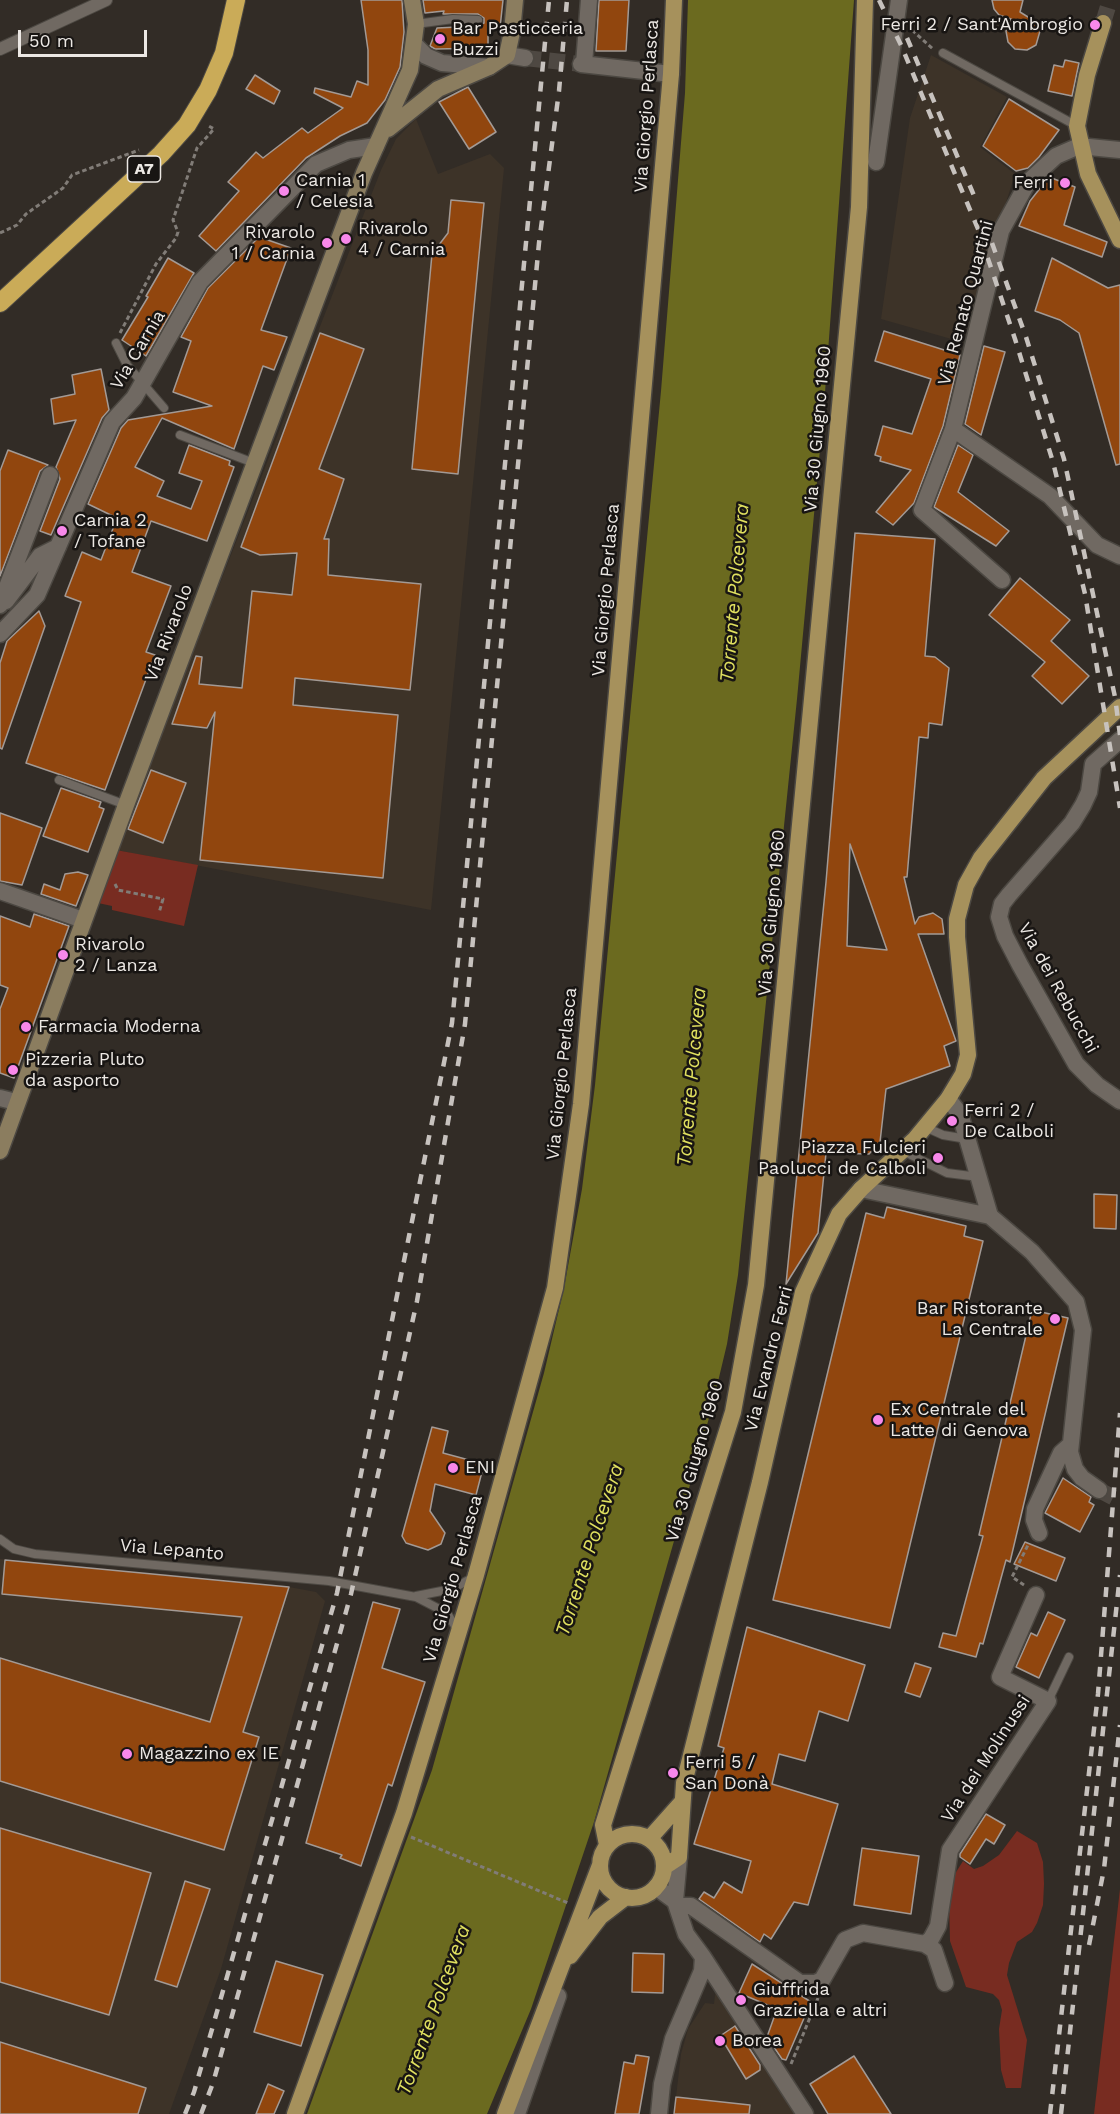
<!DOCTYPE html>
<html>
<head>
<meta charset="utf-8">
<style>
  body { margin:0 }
  #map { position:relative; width:1120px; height:2114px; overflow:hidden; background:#322c26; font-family:"Work Sans",sans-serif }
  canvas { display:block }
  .scale { position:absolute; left:18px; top:30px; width:129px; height:27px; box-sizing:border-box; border:3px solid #ece8e4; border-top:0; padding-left:8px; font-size:18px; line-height:21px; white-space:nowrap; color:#ece8e4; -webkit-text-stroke:4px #181513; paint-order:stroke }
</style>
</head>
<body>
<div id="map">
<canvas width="1120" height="2114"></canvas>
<div class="scale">50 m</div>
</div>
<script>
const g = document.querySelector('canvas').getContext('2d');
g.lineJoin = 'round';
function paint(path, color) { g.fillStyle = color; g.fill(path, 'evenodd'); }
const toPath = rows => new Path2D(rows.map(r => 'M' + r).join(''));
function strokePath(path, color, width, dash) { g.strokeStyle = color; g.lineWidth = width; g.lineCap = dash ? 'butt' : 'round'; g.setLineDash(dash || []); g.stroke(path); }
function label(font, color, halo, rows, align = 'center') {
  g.font = font + ' "Work Sans",sans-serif'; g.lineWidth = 5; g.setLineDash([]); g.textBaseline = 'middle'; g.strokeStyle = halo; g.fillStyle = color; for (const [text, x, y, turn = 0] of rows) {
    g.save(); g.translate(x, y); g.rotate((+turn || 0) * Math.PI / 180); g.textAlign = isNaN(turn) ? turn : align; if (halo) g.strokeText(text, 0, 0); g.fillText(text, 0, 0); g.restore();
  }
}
paint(toPath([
  [931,55,1007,97,980,147,1015,174,962,342,881,319,910,118],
  [416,119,438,174,490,154,504,168,431,910,116,850,381,170,396,139],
  [0,1559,289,1587,316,1592,325,1601,221,1969,169,2114,0,2114],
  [716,1987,801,2114,674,2114,681,2054,688,2029,705,2003,714,2004]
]), '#3d3328');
paint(toPath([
  [116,850,198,865,184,926,112,910,112,906,98,903],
  [1017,1831,1037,1843,1043,1862,1044,1884,1043,1905,1037,1923,1032,1932,1017,1942,1009,1963,1007,1975,1027,2040,1021,2088,1006,2088,1001,2070,999,2029,1002,2010,999,2000,993,1994,966,1987,950,1941,949,1898,953,1877,963,1861,974,1869,983,1866,999,1855],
  [1120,1889,1120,2114,1094,2114]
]), '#782c21');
paint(toPath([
  [688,0,854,0,824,406,797,699,738,1275,727,1344,711,1411,594,1822,531,2009,487,2114,307,2114,432,1770,544,1373,564,1288,582,1189,595,1085,661,391,685,93]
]), '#6b6a1f');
const building = toPath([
  [361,0,402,0,404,32,400,67,385,100,367,123,340,136,306,158,216,251,199,236,239,191,228,182,256,152,263,158,302,128,308,133,343,108,314,93,315,88,351,97,357,81,368,85,368,50,361,0],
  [423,0,503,0,500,28,488,27,488,48,435,49,430,46,437,28,478,26,484,23,484,18,478,14,443,14,444,11,425,13,423,0],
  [599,0,629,0,626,51,596,51,599,0],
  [992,0,1023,0,1020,12,1036,22,1040,31,1036,45,1027,50,1015,49,1008,42,1006,31,1011,19,999,15,994,9,992,0],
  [1065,60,1079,63,1072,96,1048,91,1054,65,1063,67,1065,60],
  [255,75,280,91,274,104,246,89,255,75],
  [468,87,496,132,469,149,439,102,468,87],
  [1009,99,1059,130,1039,157,1028,168,1016,171,983,146,1009,99],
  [1049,177,1075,187,1064,225,1107,242,1102,257,1019,226,1030,201,1049,177],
  [451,200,484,203,458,474,412,469,432,254,448,233,451,200],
  [259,237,291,248,261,330,287,337,274,370,263,366,234,449,162,418,135,467,164,481,157,496,191,509,202,481,179,473,189,445,230,461,229,465,234,467,207,541,151,521,132,572,171,586,146,652,155,655,105,790,26,763,81,602,65,596,82,552,101,560,117,518,88,504,121,428,128,420,212,406,173,392,191,341,181,337,208,288,259,237],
  [168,258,194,273,146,356,122,340,148,297,146,296,168,258],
  [1052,258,1108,288,1120,285,1120,464,1116,465,1079,333,1060,320,1035,311,1052,258],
  [884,331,960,355,943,426,914,503,893,525,876,512,911,470,880,461,881,457,875,455,883,426,912,434,931,379,875,361,884,331],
  [320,333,364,349,319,469,344,479,324,539,329,539,328,575,421,584,410,690,295,678,293,705,398,715,383,878,200,860,215,712,207,728,172,724,196,656,202,657,199,684,242,688,252,591,292,595,297,553,260,555,241,547,320,333],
  [984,346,1005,352,981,435,965,424,984,346],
  [101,369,109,410,102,418,51,535,40,531,60,479,56,467,76,420,54,424,51,399,75,394,72,375,101,369],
  [958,445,973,455,958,492,1009,531,996,546,934,507,958,445],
  [8,450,48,465,40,471,0,576,0,471,8,450],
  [855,533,935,539,925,656,935,657,949,668,942,725,929,723,928,738,919,737,907,877,904,877,915,924,919,917,933,913,942,919,944,934,918,934,956,1041,944,1046,950,1066,886,1089,880,1142,869,1154,826,1153,818,1233,786,1284,826,882,855,533],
  [850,844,887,950,847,946,850,844],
  [1020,578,1070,620,1051,641,1089,676,1062,704,1032,676,1045,662,989,615,1020,578],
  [39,611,45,626,2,749,0,748,0,663,7,641,39,611],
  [151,770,186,783,163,843,128,829,151,770],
  [61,788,101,802,99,807,104,809,88,852,43,836,61,788],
  [0,813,42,828,22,885,0,881,0,813],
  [78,872,88,875,76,906,41,894,44,884,60,890,65,874,78,872],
  [34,914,69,926,14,1078,0,1073,0,1009,8,988,0,985,0,916,30,927,34,914],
  [1094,1194,1117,1195,1116,1229,1094,1228,1094,1194],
  [887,1207,966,1226,964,1236,983,1241,890,1628,773,1600,866,1213,884,1218,887,1207],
  [1032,1310,1068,1318,1010,1562,1006,1560,983,1644,980,1643,976,1657,939,1647,943,1633,956,1636,983,1536,979,1535,1032,1310],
  [432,1427,448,1431,443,1453,484,1464,476,1495,435,1484,430,1511,445,1533,441,1544,428,1550,406,1543,402,1536,432,1427],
  [1063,1478,1091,1497,1089,1502,1094,1505,1080,1532,1045,1513,1063,1478],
  [1025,1542,1065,1558,1056,1581,1014,1564,1025,1542],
  [5,1560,289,1587,243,1732,259,1737,224,1850,0,1781,0,1658,210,1722,242,1617,2,1594,5,1560],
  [373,1602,400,1609,382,1668,425,1682,392,1786,388,1784,361,1866,340,1858,342,1855,306,1843,373,1602],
  [1048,1612,1065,1620,1039,1678,1016,1667,1031,1633,1037,1636,1048,1612],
  [747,1627,865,1665,848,1721,819,1711,805,1761,779,1754,772,1784,838,1804,808,1905,794,1902,771,1939,764,1934,760,1942,699,1899,704,1892,714,1898,724,1882,742,1893,751,1861,694,1844,724,1748,718,1746,747,1627],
  [915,1663,931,1668,920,1697,905,1692,915,1663],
  [986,1814,1005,1825,994,1844,986,1839,970,1864,960,1857,960,1854,986,1814],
  [0,1828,151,1873,109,2015,0,1982,0,1828],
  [862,1848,919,1856,911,1914,854,1905,862,1848],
  [185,1881,210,1889,177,1987,155,1980,185,1881],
  [633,1953,664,1954,663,1993,632,1992,633,1953],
  [276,1961,323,1975,301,2046,254,2032,276,1961],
  [752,1964,811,2002,786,2060,782,2059,767,2037,777,2009,739,1993,752,1964],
  [735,2026,760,2065,760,2070,746,2079,720,2036,735,2026],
  [0,2042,146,2088,138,2114,0,2114,0,2042],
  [636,2055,649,2057,639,2114,615,2114,624,2062,634,2064,636,2055],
  [854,2056,891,2114,828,2114,810,2084,854,2056],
  [268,2084,284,2091,274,2114,256,2114,268,2084],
  [676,2097,750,2105,749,2114,674,2114,676,2097]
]);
paint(building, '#91460e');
strokePath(building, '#a39a95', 1.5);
strokePath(toPath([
  [525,58,581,64],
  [1099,1490,1120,1501]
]), '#4e4842', 16, [16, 8]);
strokePath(toPath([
  [1103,23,1110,0]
]), '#4e4842', 16, [16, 8]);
const service = toPath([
  [416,24,453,19,478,20],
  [943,53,1077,126],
  [116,343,127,365,164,408],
  [180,435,254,463],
  [59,780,126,805],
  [925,1127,943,1135,967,1139],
  [903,1151,947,1173,979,1177],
  [0,1539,14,1549,35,1554,329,1581,416,1597,447,1613,458,1631],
  [416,1596,452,1589,474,1577],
  [1048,1701,1069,1657]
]);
const pedestrian = toPath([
  [0,49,106,0]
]);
const minor = toPath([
  [415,45,426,56,442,63,489,67],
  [507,55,525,58],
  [581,64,671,74],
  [584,64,589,0],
  [876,162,899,0],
  [953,429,1050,496,1097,545,1120,556],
  [1002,580,922,510,953,429,1001,231,1028,182,1056,156,1079,146,1120,150],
  [6,601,40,556,58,547],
  [0,605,50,475],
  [0,634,37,595,112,422,134,398,200,282,316,164,349,150,376,146],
  [1120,740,1093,764,1089,792,1083,805,1072,823,1009,895,1002,904,999,917,1005,936,1020,965,1076,1064,1097,1085,1120,1101],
  [0,891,83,920],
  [0,1098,16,1102],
  [948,1099,960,1114,990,1216],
  [861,1189,990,1216,1032,1252,1076,1302,1083,1330,1070,1452,1075,1469,1082,1478,1099,1490],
  [1039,1533,1034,1520,1035,1509,1061,1453,1070,1445],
  [656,1887,675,1901],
  [678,1906,691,1906,800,1983,815,1983,822,1980,845,1940,863,1933,925,1944,934,1950,945,1983],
  [925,1944,931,1939,938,1926,950,1850,1048,1701,1000,1677,1036,1595],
  [703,1957,805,2114],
  [517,2114,558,1996],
  [659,2114,662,2084,673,2039,702,1971,703,1957,686,1934,675,1901,679,1857]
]);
const secondary = toPath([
  [388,129,438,89,489,67,507,55,512,32,515,0],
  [0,1151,126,805,364,173,410,70,416,24,412,0]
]);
const primary = toPath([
  [1103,23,1087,75,1077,126,1088,174,1120,240],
  '600 1866a32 32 0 1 1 64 0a32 32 0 1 1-64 0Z',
  [649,1839,682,1802],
  [607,1845,603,1825,733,1412,756,1285,859,207,865,0],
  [664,1867,679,1857,684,1783,760,1482,803,1292,839,1214,861,1189,915,1139,948,1099,963,1074,968,1055,957,937,957,919,966,885,981,858,1044,778,1120,707],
  [570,1956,600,1917,626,1897],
  [295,2114,404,1813,476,1575,555,1288,581,1104,671,74,674,0],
  [505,2114,600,1865]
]);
const motorway = toPath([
  [0,303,161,154,187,125,208,90,224,53,236,0]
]);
strokePath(service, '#4c4842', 10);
strokePath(pedestrian, '#4c4842', 14);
strokePath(minor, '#4c4842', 19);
strokePath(secondary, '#4c4842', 19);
strokePath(primary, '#4c4842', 19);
strokePath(motorway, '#4c4842', 20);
strokePath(toPath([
  [912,30,933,49],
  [0,233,17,225,26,214,63,188,72,175,139,150],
  [120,333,156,264,176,238,178,232,173,220,197,148,214,129,207,125],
  [115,884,118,890,163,899,159,913],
  [1024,1585,1012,1577,1028,1545],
  [411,1837,568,1903],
  [791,2064,818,1998]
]), '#817c77', 3, [4.5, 3]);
strokePath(service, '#706962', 8);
strokePath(pedestrian, '#706962', 12);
strokePath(minor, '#706962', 16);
strokePath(secondary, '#8b7d5f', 16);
strokePath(primary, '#a6915c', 16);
strokePath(motorway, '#caab58', 18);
strokePath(toPath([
  [879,0,901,45,978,229,1015,339,1053,462,1085,594,1120,808],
  [907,38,975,198],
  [992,243,1026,337,1064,459,1115,697,1120,735],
  [1089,1945,1104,1869,1120,1725],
  [185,2114,194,2092,337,1593,452,1023,549,0],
  [201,2114,213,2083,351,1594,417,1301,465,1024,539,243,559,91,567,0],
  [1050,2114,1098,1694,1120,1413],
  [1061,2114,1120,1575]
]), '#c7c2be', 4.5, [10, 10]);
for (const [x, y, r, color] of [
  [1095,25,6,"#f888ea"],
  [440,39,6,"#f888ea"],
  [1065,183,6,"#f888ea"],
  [284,191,6,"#f888ea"],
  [346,239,6,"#f888ea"],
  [327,243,6,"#f888ea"],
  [62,531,6,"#f888ea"],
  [63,955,6,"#f888ea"],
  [26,1027,6,"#f888ea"],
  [13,1070,6,"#f888ea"],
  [952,1121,6,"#f888ea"],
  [938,1158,6,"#f888ea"],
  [1055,1319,6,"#f888ea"],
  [878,1420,6,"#f888ea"],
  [453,1468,6,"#f888ea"],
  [127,1754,6,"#f888ea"],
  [673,1773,6,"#f888ea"],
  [741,2000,6,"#f888ea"],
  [720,2041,6,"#f888ea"]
]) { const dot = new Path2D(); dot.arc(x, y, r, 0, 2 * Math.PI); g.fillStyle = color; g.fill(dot); strokePath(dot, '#181513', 2); }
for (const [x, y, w] of [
  [144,169,33]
]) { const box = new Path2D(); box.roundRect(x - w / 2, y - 13, w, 26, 4.5); g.fillStyle = '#181513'; g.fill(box); strokePath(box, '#ece8e4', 1.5); }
label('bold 16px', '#ece8e4', null, [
  ["A7",144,169]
]);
label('18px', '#ece8e4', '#181513', [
  ["Ferri 2 / Sant'Ambrogio",1083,25,"right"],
  ["Bar Pasticceria",452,29],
  ["Buzzi",452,50],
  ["Carnia 1",296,181],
  ["/ Celesia",296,202],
  ["Ferri",1053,183,"right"],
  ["Rivarolo",358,229],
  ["4 / Carnia",358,250],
  ["Rivarolo",315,233,"right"],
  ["1 / Carnia",315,254,"right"],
  ["Carnia 2",74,521],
  ["/ Tofane",74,542],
  ["Rivarolo",75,945],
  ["2 / Lanza",75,966],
  ["Farmacia Moderna",38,1027],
  ["Pizzeria Pluto",25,1060],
  ["da asporto",25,1081],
  ["Ferri 2 /",964,1111],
  ["De Calboli",964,1132],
  ["Piazza Fulcieri",926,1148,"right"],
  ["Paolucci de Calboli",926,1169,"right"],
  ["Bar Ristorante",1043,1309,"right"],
  ["La Centrale",1043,1330,"right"],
  ["Ex Centrale del",890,1410],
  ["Latte di Genova",890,1431],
  ["ENI",465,1468],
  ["Magazzino ex IE",139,1754],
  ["Ferri 5 /",685,1763],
  ["San Donà",685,1784],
  ["Giuffrida",753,1990],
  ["Graziella e altri",753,2011],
  ["Borea",732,2041]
], 'left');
label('18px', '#ece8e4', '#181513', [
  ["Via Giorgio Perlasca",647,106,-86],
  ["Via Renato Quartini",966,303,-75],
  ["Via Carnia",138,350,-59],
  ["Via 30 Giugno 1960",818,429,-85],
  ["Via Giorgio Perlasca",606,590,-85],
  ["Via Rivarolo",169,633,-69],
  ["Via 30 Giugno 1960",772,913,-85],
  ["Via dei Rebucchi",1058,988,61],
  ["Via Giorgio Perlasca",562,1074,-84],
  ["Via Evandro Ferri",769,1359,-76],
  ["Via 30 Giugno 1960",695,1461,-74],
  ["Via Lepanto",172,1550,5],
  ["Via Giorgio Perlasca",453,1579,-74],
  ["Via dei Molinussi",986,1759,-57]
]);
label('italic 20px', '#e0e05f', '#181513', [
  ["Torrente Polcevera",735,593,-85],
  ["Torrente Polcevera",692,1077,-85],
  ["Torrente Polcevera",590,1550,-72],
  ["Torrente Polcevera",434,2010,-70]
]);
</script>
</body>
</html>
